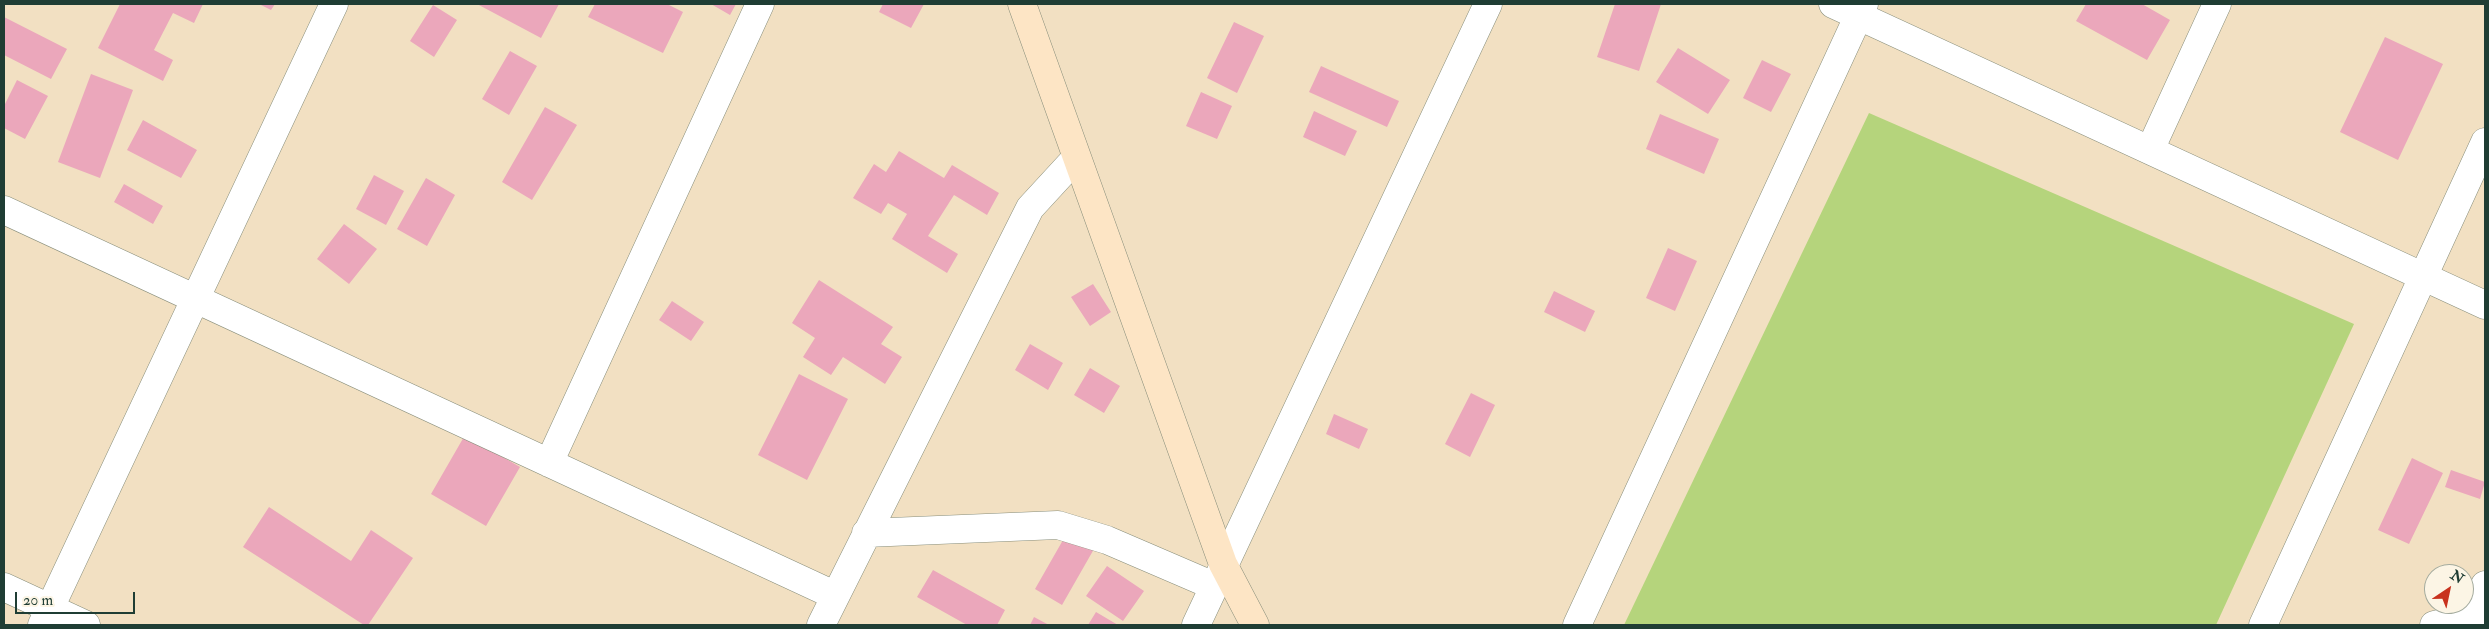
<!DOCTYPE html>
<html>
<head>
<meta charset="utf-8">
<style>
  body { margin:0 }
  #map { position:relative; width:2489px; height:629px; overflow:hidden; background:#f2e0c2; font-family:"IM FELL Double Pica",serif }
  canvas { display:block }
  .frame { position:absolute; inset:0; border:5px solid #1f3d34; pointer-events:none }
  .north { position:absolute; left:2424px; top:564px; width:50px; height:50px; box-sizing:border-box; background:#fcf5e5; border:1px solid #a4ab9e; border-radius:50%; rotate:34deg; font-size:14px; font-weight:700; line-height:20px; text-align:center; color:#1f3d34 }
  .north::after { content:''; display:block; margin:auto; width:18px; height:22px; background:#c8321e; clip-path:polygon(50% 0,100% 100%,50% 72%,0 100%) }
  .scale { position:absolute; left:15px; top:592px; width:120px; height:22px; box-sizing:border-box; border:2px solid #1f3d34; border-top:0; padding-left:6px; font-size:15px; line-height:18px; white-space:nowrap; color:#1f3d34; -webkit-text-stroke:4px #fcf5e5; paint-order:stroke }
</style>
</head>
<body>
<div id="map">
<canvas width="2489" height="629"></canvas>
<div class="frame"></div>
<div class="north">N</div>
<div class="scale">20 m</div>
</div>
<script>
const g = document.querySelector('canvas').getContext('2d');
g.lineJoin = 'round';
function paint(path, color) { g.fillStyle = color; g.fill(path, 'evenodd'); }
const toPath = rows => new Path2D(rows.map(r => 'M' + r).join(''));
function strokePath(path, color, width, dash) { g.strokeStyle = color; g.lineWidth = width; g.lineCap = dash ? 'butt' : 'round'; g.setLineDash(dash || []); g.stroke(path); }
paint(toPath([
  [1869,113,2354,324,2216,625,1624,625]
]), '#b5d47c');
paint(toPath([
  [120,4,203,4,194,23,173,13,154,50,173,60,163,81,98,48],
  [259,4,275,4,271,10],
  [477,4,559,4,541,38],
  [595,4,667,4,683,12,663,53,588,17],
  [711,4,736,4,730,15],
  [883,4,924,4,911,28,879,12],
  [1615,4,1661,4,1639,71,1597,57],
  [2086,4,2142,4,2170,20,2147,60,2076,21],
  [433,5,457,20,434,57,410,41],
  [4,17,67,49,51,79,4,55],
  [1234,22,1264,36,1237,93,1207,78],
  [2385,37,2443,64,2398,160,2340,132],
  [1678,48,1730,80,1708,114,1656,82],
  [510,51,537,66,509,115,482,99],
  [1762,60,1791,74,1771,112,1743,98],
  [1321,66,1399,101,1387,127,1309,92],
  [91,74,133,90,100,178,58,162],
  [17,80,48,96,25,139,4,128,4,106],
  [1201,92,1232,106,1217,139,1186,126],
  [545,107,577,125,532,200,502,182],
  [1314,111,1357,131,1345,156,1303,137],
  [1660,114,1719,139,1704,174,1646,149],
  [143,120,197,150,181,178,127,150],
  [899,151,944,178,952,165,999,193,987,215,954,195,928,236,958,254,947,273,892,239,907,214,888,203,881,214,853,198,874,164,886,172],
  [374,175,404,191,386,225,356,209],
  [426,178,455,195,427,246,397,229],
  [124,184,163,206,153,224,114,202],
  [344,224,377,249,349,284,317,259],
  [1668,248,1697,261,1675,311,1646,298],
  [819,280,893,327,881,344,902,357,885,384,843,357,831,375,803,357,815,338,792,323],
  [1093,284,1111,312,1090,326,1071,297],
  [1554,291,1595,311,1585,332,1544,312],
  [672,301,704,322,691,341,659,320],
  [1030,344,1063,363,1048,390,1015,370],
  [1090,368,1120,386,1104,413,1074,395],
  [799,374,848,399,807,480,758,455],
  [1471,393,1495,405,1470,457,1445,444],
  [1334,414,1368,429,1359,449,1326,434],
  [465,435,520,467,486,526,431,494],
  [2412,458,2443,473,2409,544,2378,530],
  [2451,470,2485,482,2480,499,2445,487],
  [269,507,351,561,371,530,413,558,368,625,364,625,243,547],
  [1067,533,1094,549,1062,605,1035,589],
  [1107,566,1144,591,1123,621,1086,596],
  [933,570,1005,610,997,625,967,625,917,597],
  [1096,612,1118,625,1088,625],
  [1034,617,1049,625,1030,625]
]), '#eba7bb');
const street = toPath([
  [1833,4,2485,305],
  [2150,150,2217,4],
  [4,210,834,595],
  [549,463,760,4],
  [866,533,1058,525,1107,540,1214,586],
  [2485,585,2471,616,2485,622],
  [4,587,86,625],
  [42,625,334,4],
  [821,625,1030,208,1076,158],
  [1196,625,1488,4],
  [1577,625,1864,4],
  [2263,625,2485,142],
  [2434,625,2471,616]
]);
const secondary = toPath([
  [1022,4,1223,564,1255,625]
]);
strokePath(street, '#888e7b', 29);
strokePath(secondary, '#888e7b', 29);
strokePath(street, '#fff', 28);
strokePath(secondary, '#fde5c5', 28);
</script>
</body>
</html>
